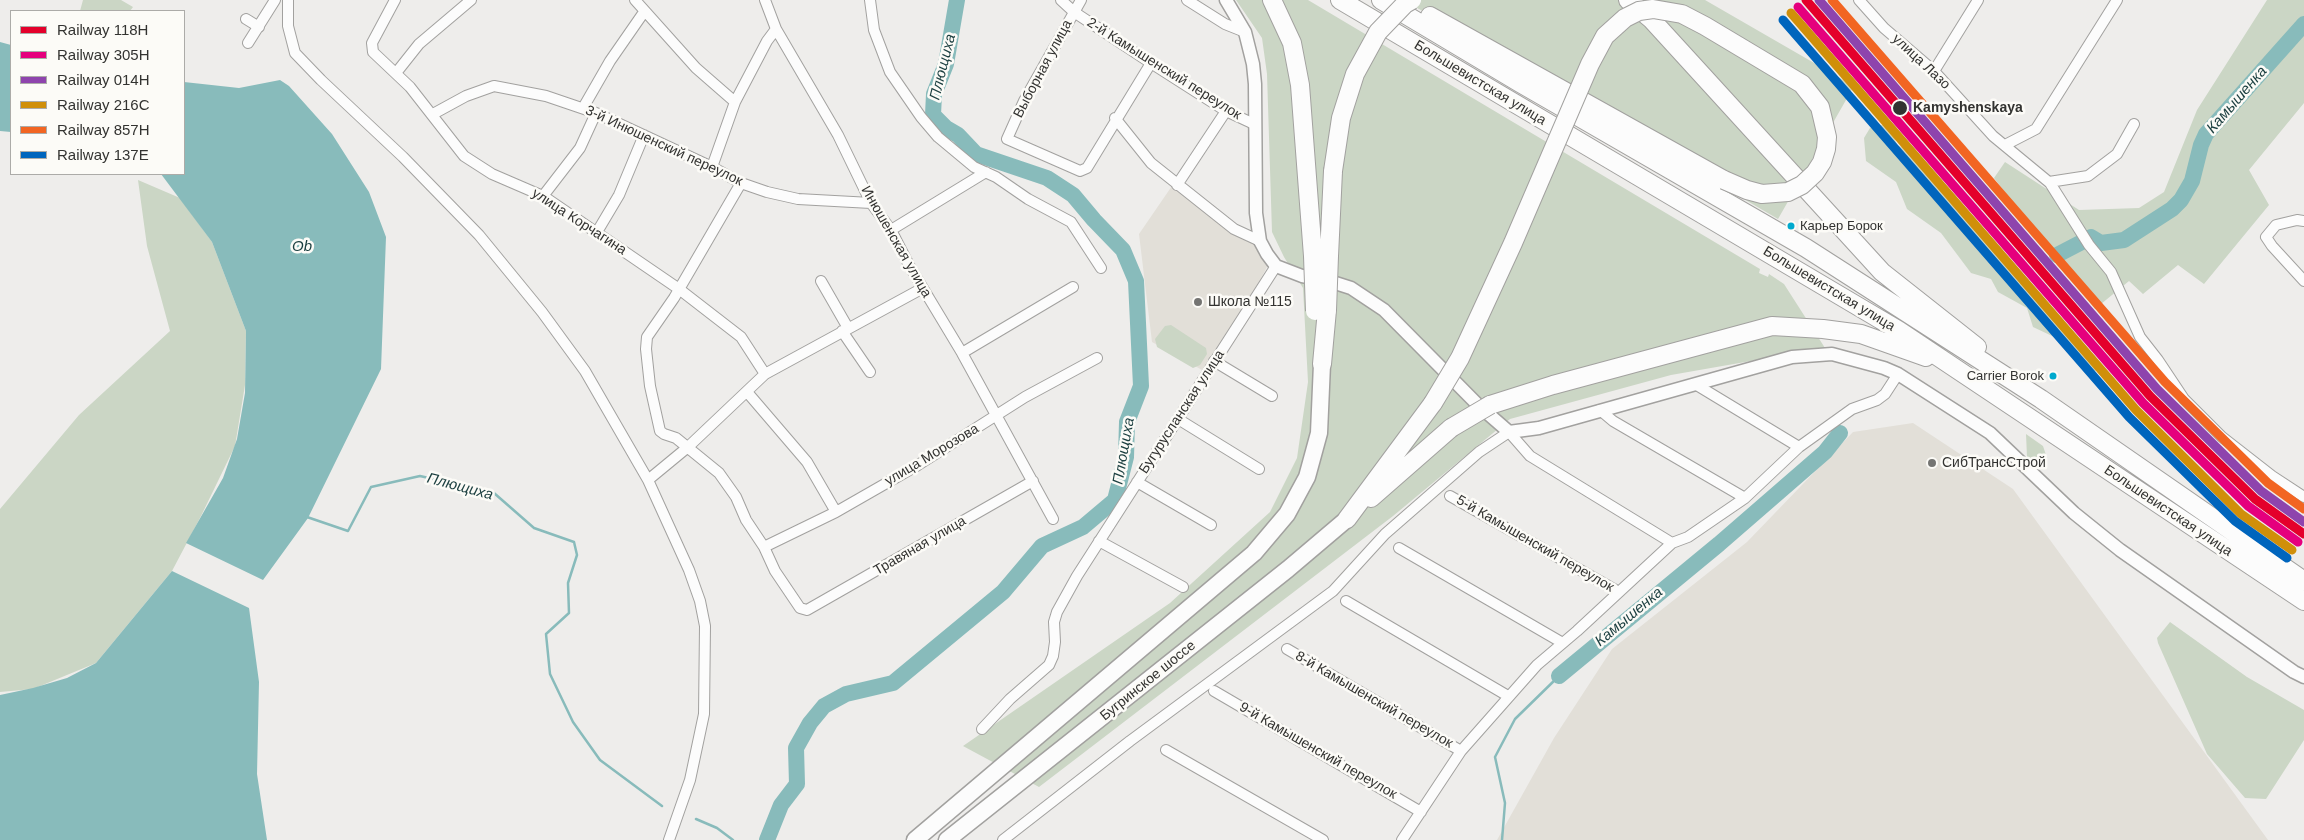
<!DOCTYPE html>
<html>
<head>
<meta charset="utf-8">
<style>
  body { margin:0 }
  #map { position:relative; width:2304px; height:840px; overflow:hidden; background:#eeedeb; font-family:Helvetica,sans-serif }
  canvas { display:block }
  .legend { position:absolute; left:10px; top:10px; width:175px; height:165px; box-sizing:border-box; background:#fcfbf7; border:1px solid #acaba8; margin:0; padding:6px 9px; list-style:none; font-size:15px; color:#333331 }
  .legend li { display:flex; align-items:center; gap:10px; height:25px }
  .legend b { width:25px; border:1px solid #acaba8 }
</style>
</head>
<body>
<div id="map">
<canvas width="2304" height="840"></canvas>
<ul class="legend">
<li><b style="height:6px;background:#e4002b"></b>Railway 118Н</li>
<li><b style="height:6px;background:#e5007d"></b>Railway 305Н</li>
<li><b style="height:6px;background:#8e44ad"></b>Railway 014Н</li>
<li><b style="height:6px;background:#d08f0a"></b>Railway 216С</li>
<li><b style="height:6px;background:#f26522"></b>Railway 857Н</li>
<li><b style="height:6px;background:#0065bd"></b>Railway 137Е</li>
</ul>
</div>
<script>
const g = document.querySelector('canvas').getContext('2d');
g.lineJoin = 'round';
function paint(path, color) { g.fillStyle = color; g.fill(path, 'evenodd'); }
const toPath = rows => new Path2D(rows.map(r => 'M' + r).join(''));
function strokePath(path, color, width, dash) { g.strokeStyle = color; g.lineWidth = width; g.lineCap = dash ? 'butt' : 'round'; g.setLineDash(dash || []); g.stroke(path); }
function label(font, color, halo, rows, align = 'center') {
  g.font = font + ' Helvetica,sans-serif'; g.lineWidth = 5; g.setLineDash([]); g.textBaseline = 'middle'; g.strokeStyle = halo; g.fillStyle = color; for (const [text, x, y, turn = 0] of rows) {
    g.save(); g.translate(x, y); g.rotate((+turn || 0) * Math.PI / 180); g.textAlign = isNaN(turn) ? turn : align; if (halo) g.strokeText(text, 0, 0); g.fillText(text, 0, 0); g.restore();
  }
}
paint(toPath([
  [1174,183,1267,249,1269,263,1211,375,1152,342,1139,234],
  [1913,423,2013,489,2268,840,1497,840,1554,738,1612,649,1747,542,1853,432]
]), '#e2dfd8');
paint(toPath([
  [83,0,121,0,133,7,130,11,80,11],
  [1236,0,1308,0,1760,269,1759,273,1768,277,1769,274,1784,284,1825,348,1671,375,1510,419,1393,516,1039,787,963,746,1170,603,1270,512,1297,458,1308,382,1303,288,1284,257,1272,232,1267,74,1262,38],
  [1414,0,1705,0,1854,86,1778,219,1407,2],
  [2267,0,2304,0,2304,103,2249,170,2269,205,2204,284,2178,265,2143,294,2129,281,2095,309,1994,178,2005,162,2079,210,2139,208,2164,192,2197,110],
  [1889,123,1897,145,1917,154,1927,173,1946,198,2000,246,2014,275,2025,280,2082,351,2094,360,2096,371,2090,373,2067,343,2033,327,2027,308,1998,292,1991,279,1971,273,1941,233,1907,209,1896,182,1866,161,1864,138,1870,128],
  [138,180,180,198,212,242,246,331,245,385,235,446,201,516,172,571,96,663,33,689,0,692,0,509,79,415,170,331,147,246],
  [1171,325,1206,348,1207,354,1200,365,1193,368,1157,347,1155,339,1165,326],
  [2026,434,2043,446,2046,455,2046,464,2042,469,2030,463,2027,457],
  [2170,622,2247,677,2304,710,2304,740,2266,799,2245,798,2207,754,2158,643,2157,638]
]), '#cbd6c5');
paint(toPath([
  [0,42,11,45,11,132,0,131],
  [280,80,289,86,332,134,369,192,386,237,381,369,308,518,263,580,186,543,223,478,237,439,245,393,246,331,212,242,161,174,184,174,184,82,239,88],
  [172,571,249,608,259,682,257,774,267,840,0,840,0,695,33,688,67,678,96,663]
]), '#8bb');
strokePath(toPath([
  [307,517,348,531,371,487,420,476,494,493,534,528,574,542,577,555,568,583,569,613,546,634,550,674,573,722,600,760,662,806],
  [696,819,717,828,733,840],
  [1502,840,1505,803,1495,757,1515,719,1559,676]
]), '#8bb', 2.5);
strokePath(toPath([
  [2091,237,2101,243,2124,240,2172,209,2181,200,2192,181,2201,145,2206,134,2304,24],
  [2057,255,2082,242],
  [1559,676,1719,544,1825,452,1840,433],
  [767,840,781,805,797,784,796,748,810,723,824,706,846,694,893,683,1003,592,1042,546,1083,527,1115,500,1126,457,1127,422,1141,386,1136,281,1123,250,1094,220,1073,195,1047,178,976,154,958,135,946,128,933,115,934,94,946,64,957,0]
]), '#8bb', 16);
const minor = toPath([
  [288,0,288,26,295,53,321,80,403,157,479,235,542,312,585,371,648,480,689,570,700,601,705,626,704,714,690,780,669,840],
  [395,0,372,43,373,52,410,87,464,156,492,174,543,196,679,289,741,337,765,374],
  [635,0,696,68,735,102,767,41,776,29],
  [765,0,776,29,838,135,871,203,891,230,909,265,962,353,1053,519],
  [870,0,874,30,890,72,921,117,938,137,974,167,996,177,1028,199,1071,222,1101,268],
  [1061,0,1074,12,1151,63,1226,111,1254,124],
  [1081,0,1024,101,1007,139,1080,171,1087,168,1151,63],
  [1187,0,1225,24,1245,32],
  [1859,0,1884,28,1934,71,1993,136,2050,183,2089,245,2111,272,2140,337,2158,360,2184,399,2222,437,2272,476,2304,497],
  [246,19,259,27],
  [248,43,275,0],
  [1934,71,1978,0],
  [396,73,419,44,471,0],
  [583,108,610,61,644,12],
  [433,114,466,96,494,86,546,96,596,113,712,167,741,183,767,192,798,199,871,203],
  [1115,118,1151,163,1234,229,1260,241],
  [2005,145,2036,129,2117,0],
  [712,167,735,102],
  [2049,182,2088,176,2117,154,2134,124],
  [741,183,674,298,647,337,646,349,650,386,660,431,664,434,676,438,719,473,736,497,746,520,764,547,775,571,800,608,807,610,1033,481],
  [1177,185,1226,111],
  [543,196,580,148,596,113],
  [2304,221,2297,220,2276,225,2266,237,2272,246,2304,281],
  [891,230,986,172],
  [597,232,619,195,644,135],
  [821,281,848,328],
  [842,331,870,372],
  [962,353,1073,287],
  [1214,361,1272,396],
  [1695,384,1799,447],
  [747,392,807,462,836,512],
  [1600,410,1613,421,1745,498],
  [1178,419,1259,469],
  [648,480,688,447,765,374,923,288],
  [1137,482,1211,525],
  [1450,496,1619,592],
  [1099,541,1183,587],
  [764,547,836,512,918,465,1025,397,1097,358],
  [1399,548,1561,642],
  [1346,601,1508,696],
  [1287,649,1461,751],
  [1214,691,1421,812],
  [982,729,1010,699,1049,665,1053,656,1055,642,1054,622,1057,612,1077,576,1276,266],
  [1166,750,1323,840],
  [1003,840,1130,741,1333,591,1385,534,1479,452,1509,432,1530,456,1672,543],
  [1402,840,1461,751,1537,665,1577,631,1672,543,1688,537,1745,498,1799,447,1852,409,1877,400,1885,394,1898,374]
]);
const tertiary = toPath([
  [1226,0,1245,32,1253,64,1255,84,1256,213,1260,241,1267,254,1276,266,1302,276,1326,280,1351,288,1384,310,1478,405,1509,432,1539,428,1792,357,1832,354,1884,368,1898,374,1990,433,2074,513,2120,550,2294,672,2304,677]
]);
const primary = toPath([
  [915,840,1254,553,1287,514,1307,477,1319,433,1322,364],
  [947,840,1288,569,1347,519]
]);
const trunk = toPath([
  [1272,0,1292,43,1300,85,1313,256],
  [1340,0,1898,330,2304,601],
  [1381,0,1520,83,1806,248,2041,399,2304,581],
  [1628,0,1651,19,1882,272,1977,347],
  [1430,16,1724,180],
  [1329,256,1333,171],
  [1322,364,1327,310],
  [1490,405,1553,385,1772,326,1823,329,1861,334,1926,357],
  [1371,498,1451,428],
  [1347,519,1433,403]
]);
strokePath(minor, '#a2a19f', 12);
strokePath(tertiary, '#a2a19f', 15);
strokePath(primary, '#a2a19f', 19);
strokePath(trunk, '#a2a19f', 20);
strokePath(minor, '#fcfcfc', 10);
strokePath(tertiary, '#fcfcfc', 12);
strokePath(primary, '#fcfcfc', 16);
strokePath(trunk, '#fcfcfc', 18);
const trunkBridge = toPath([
  [1333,171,1341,118,1355,74,1378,32,1405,4,1412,0],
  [1313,256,1315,311],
  [1327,310,1329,256],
  [1433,403,1460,358,1513,243,1590,64,1605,36,1625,18,1639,11,1653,9,1682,14,1705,26,1802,84,1820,107,1827,137,1826,149,1822,162,1815,173,1802,185,1788,192,1762,194,1747,190,1724,180],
  [1451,428,1490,405]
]);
strokePath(trunkBridge, '#a2a19f', 20, []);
strokePath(trunkBridge, '#fcfcfc', 18);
strokePath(toPath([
  [1806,0,2150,396,2255,499,2304,534]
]), '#e4002b', 9);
strokePath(toPath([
  [1798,7,2143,403,2248,506,2298,542]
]), '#e5007d', 9);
strokePath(toPath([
  [1819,0,2157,389,2261,491,2304,522]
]), '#8e44ad', 9);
strokePath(toPath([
  [1791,13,2136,410,2241,514,2292,550]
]), '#d08f0a', 9);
strokePath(toPath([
  [1832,0,2165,382,2268,483,2304,509]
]), '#f26522', 9);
strokePath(toPath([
  [1783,20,2129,417,2235,521,2287,558]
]), '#0065bd', 9);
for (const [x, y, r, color] of [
  [1900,108,8,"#333331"],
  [1791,226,4.5,"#00a9ce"],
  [1198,302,5,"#747472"],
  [2053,376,4.5,"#00a9ce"],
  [1932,463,5,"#747472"]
]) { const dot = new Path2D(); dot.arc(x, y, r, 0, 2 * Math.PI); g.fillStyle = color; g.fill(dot); strokePath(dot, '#fcfbf7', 2); }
label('13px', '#333331', '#fcfbf7', [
  ["Карьер Борок",1800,226],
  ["Carrier Borok",2044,376,"right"]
], 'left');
label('14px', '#333331', '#fcfbf7', [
  ["улица Лазо",1921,62,43],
  ["Выборная улица",1043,69,-62],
  ["2-й Камышенский переулок",1164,69,32],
  ["Большевистская улица",1480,83,31],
  ["3-й Инюшенский переулок",664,146,25],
  ["улица Корчагина",579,222,33],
  ["Инюшенская улица",896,242,60],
  ["Большевистская улица",1829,289,31],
  ["Бугурусланская улица",1182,412,-57],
  ["улица Морозова",932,455,-31],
  ["Большевистская улица",2168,511,34],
  ["5-й Камышенский переулок",1535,544,30],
  ["Травяная улица",920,546,-30],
  ["Бугринское шоссе",1148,681,-39],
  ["8-й Камышенский переулок",1374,700,30],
  ["9-й Камышенский переулок",1318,751,30]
]);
label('bold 14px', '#333331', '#fcfbf7', [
  ["Kamyshenskaya",1913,108]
], 'left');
label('14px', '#333331', '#fcfbf7', [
  ["Школа №115",1208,302],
  ["СибТрансСтрой",1942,463]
], 'left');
label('italic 15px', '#1a3e3f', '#fcfbf7', [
  ["Плющиха",943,67,-76],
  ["Камышенка",2237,100,-49],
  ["Ob",302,247],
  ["Плющиха",1124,451,-80],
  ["Плющиха",460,487,15],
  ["Камышенка",1629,617,-40]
]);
</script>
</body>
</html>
